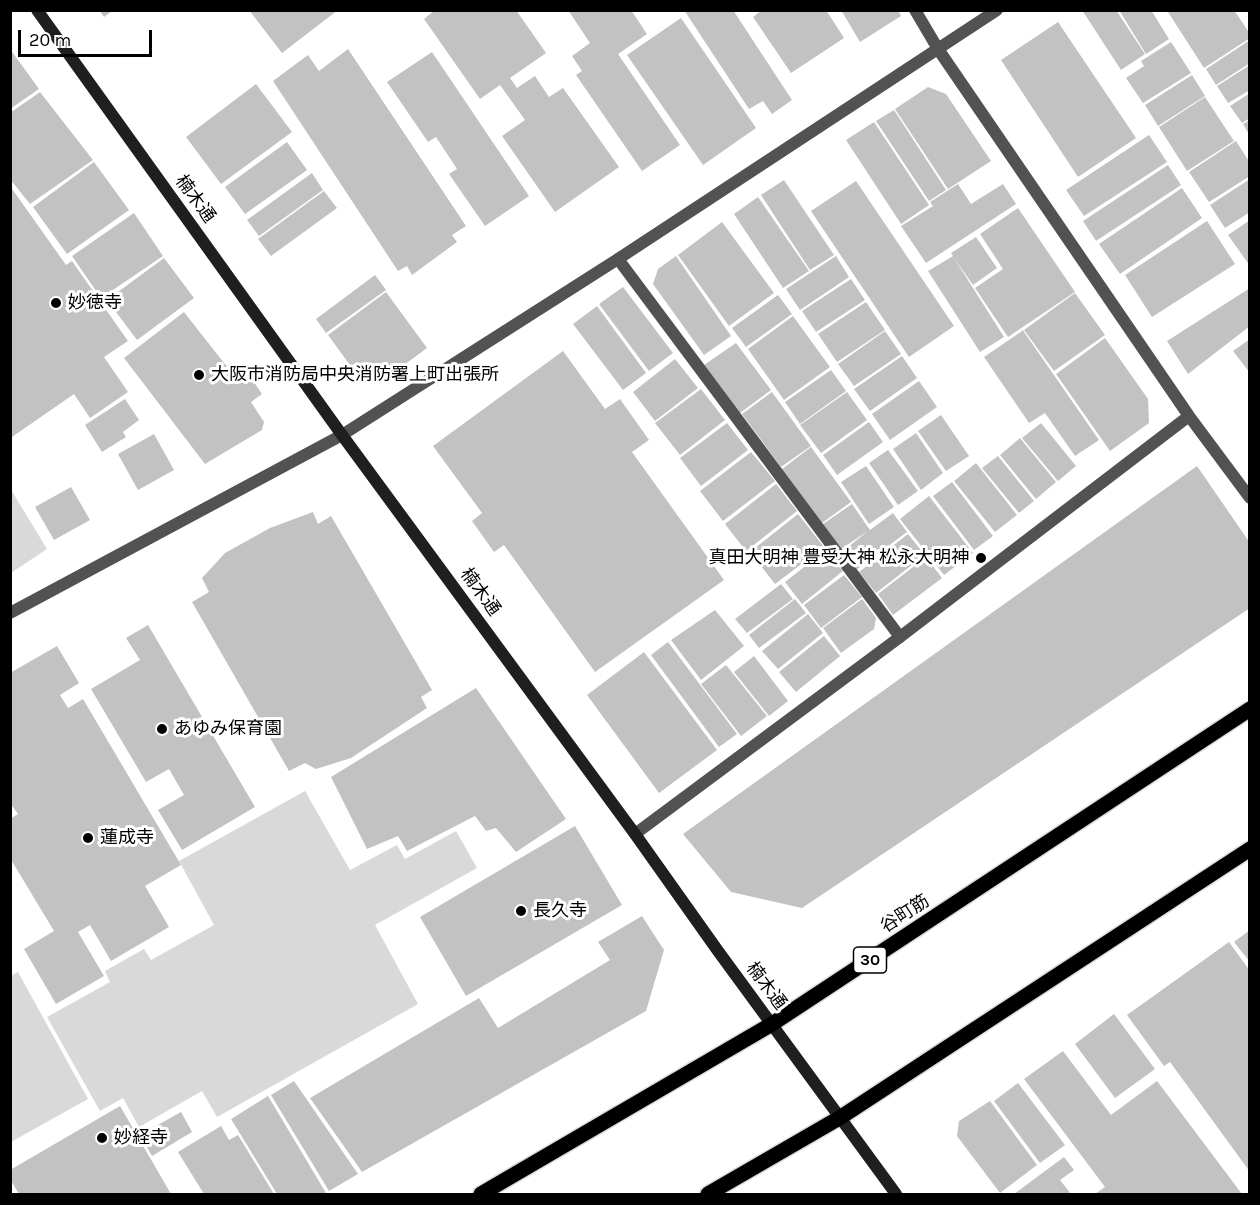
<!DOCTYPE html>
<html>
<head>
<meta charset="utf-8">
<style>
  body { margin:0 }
  #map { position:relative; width:1260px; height:1205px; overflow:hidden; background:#fff; font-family:Karla,sans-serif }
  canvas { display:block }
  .frame { position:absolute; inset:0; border:12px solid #000; pointer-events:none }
  .scale { position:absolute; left:18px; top:30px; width:134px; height:27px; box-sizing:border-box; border:3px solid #000; border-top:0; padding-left:8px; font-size:18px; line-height:21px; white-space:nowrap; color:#000; -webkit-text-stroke:4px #fff; paint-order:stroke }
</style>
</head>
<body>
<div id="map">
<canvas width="1260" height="1205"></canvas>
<div class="frame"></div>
<div class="scale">20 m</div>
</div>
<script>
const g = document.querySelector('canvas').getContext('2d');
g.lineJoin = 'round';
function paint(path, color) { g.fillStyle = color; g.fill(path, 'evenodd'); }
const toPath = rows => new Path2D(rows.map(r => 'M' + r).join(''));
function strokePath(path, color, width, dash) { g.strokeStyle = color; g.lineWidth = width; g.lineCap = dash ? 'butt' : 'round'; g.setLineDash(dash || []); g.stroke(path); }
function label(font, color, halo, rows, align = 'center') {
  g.font = font + ' Karla,"Noto Sans JP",sans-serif'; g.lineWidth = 6; g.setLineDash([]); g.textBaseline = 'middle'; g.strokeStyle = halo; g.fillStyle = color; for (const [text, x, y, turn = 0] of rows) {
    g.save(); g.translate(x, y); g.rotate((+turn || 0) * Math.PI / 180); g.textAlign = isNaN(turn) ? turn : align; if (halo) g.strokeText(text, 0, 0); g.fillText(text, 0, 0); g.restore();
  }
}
paint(toPath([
  [10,488,47,549,11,573,10,573],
  [305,791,350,870,397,845,405,859,456,831,477,868,375,925,418,1004,217,1117,202,1091,139,1127,123,1098,100,1111,47,1017,110,982,105,971,144,949,151,960,214,925,179,861],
  [18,972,88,1099,11,1142,10,976]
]), '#d9d9d9');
paint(toPath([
  [99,10,113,10,104,17],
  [249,10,338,10,282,53],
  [435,10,516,10,546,53,510,78,517,88,535,76,549,97,563,88,619,167,555,212,502,136,525,120,500,85,480,99,424,19],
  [568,10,631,10,647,34,618,54,680,145,642,171,576,75,582,71,572,56,590,43],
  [684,10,733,10,792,100,772,114,763,101,749,109],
  [762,10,826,10,844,38,791,73,753,17],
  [841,10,898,10,901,16,860,42],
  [1082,10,1116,10,1145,54,1121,70],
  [1119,10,1151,10,1169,39,1146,54],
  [1170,10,1234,10,1250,34,1250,38,1204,68,1168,12],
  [681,18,756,128,703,165,627,55],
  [1058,22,1136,138,1078,177,1001,60],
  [1250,40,1250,63,1216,85,1206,69],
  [1171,42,1191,73,1143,103,1126,78,1144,66,1141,61],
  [10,49,39,89,10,109],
  [348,49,466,226,452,235,457,242,412,275,407,266,398,271,273,81,308,55,319,71],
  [432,52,529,196,485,226,449,174,457,169,436,137,428,142,387,82],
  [1250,65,1250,90,1228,103,1217,86],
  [1192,75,1205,96,1158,126,1145,105],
  [256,84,292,132,221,184,186,137],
  [928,87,946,94,991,161,948,189,895,109],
  [40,92,93,160,30,204,10,179,10,113],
  [1250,93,1250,118,1242,123,1230,106],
  [1205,97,1234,141,1187,171,1159,127],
  [894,110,946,190,929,201,876,121],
  [1250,120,1250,136,1243,124],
  [874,122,929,205,901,224,846,140],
  [1149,135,1167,162,1084,216,1066,190],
  [1236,141,1250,163,1250,176,1209,202,1189,172],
  [287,142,307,170,245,214,225,187],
  [94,162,129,210,67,254,33,207],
  [1168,165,1181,185,1096,241,1083,221],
  [312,173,323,190,259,236,247,220],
  [1250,179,1250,212,1225,228,1210,205],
  [784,180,834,255,810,270,761,195],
  [856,181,954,326,909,357,811,211],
  [958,184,971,204,1003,184,1016,204,926,263,901,226,933,206,930,202],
  [10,186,66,265,72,261,128,341,104,357,128,392,90,418,74,394,12,437],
  [1182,188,1202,218,1120,274,1099,244],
  [324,191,337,208,271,256,258,239],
  [758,197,809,271,783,288,734,214],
  [1018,208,1075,292,1008,337,975,288,1003,269,980,234],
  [134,213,163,256,101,298,72,256],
  [1250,220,1250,266,1228,235],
  [1207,221,1235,264,1152,317,1125,275],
  [722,222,774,293,729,326,678,255],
  [976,237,997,268,973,285,954,258,1004,337,980,352,928,271,953,256,951,253],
  [676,256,731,336,704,355,653,284,658,269],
  [836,256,849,277,800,310,786,289],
  [164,258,194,298,137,340,107,300],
  [375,275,386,290,326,333,316,319],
  [851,279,865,300,816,332,802,311],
  [623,287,673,353,649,371,599,304],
  [1250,288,1250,326,1188,374,1167,341],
  [386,292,427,348,385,379,355,372,328,335],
  [1075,293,1105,335,1054,371,1024,330],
  [778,295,792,314,746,347,732,328],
  [866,302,885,330,837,362,818,334],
  [597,306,646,373,623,390,573,324],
  [184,312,235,377,245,369,262,394,251,402,264,422,262,430,205,464,124,358],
  [793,316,830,367,784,400,748,349],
  [1022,329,1099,440,1075,456,1045,413,1029,423,984,357,1022,331],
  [885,331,901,354,854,386,838,364],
  [1105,338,1148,399,1149,423,1110,451,1056,374],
  [1250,339,1250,373,1233,351],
  [736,343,771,390,740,413,704,365],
  [563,351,605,409,620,399,649,440,632,452,724,580,595,672,504,545,494,552,472,521,482,513,433,446],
  [902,356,917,378,870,411,854,389],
  [675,359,698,388,655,421,633,392],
  [831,370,846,391,800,424,785,402],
  [919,381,937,407,890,440,872,414],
  [701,389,725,420,680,455,655,423],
  [772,392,811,446,781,467,742,414],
  [847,392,867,420,821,453,800,425],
  [125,399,139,420,123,432,126,437,102,452,85,425],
  [941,415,969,456,946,471,918,431],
  [869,422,883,442,837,475,823,455],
  [727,423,748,450,701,486,680,458],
  [1041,423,1076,466,1058,481,1022,438],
  [916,433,943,473,921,490,893,449],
  [154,434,174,470,138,490,118,454],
  [1020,438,1056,482,1036,499,1000,455],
  [811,447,851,502,822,523,782,469],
  [888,450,918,491,898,505,869,463],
  [751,452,775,481,723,521,700,491],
  [998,456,1034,501,1019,513,982,468],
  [976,463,1017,515,995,532,954,481],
  [866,466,894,507,869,524,841,482],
  [1197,466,1250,543,1250,608,802,908,731,892,683,834],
  [952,482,993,536,974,550,933,496],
  [776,484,797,511,746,551,725,524],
  [71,487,90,520,54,540,35,507],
  [929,496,973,553,944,575,900,519],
  [852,504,870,530,893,513,907,532,856,570,843,551,868,531,841,549,823,524],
  [313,512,318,524,331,516,432,690,421,697,427,708,351,758,316,769,305,763,289,771,192,602,209,592,202,578,225,553,270,528],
  [798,514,824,547,775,584,750,552],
  [908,534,925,555,876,593,859,572],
  [826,550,843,571,802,604,785,582],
  [926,557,942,578,893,615,878,594],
  [844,575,862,597,821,628,804,605],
  [781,584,793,599,747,633,735,619],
  [795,599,806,613,759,648,749,635],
  [862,599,876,618,874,629,841,653,823,628],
  [715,610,744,646,701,680,671,640],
  [808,614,823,633,778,669,762,651],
  [148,625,255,807,182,850,158,810,184,795,169,769,146,782,91,689,140,660,126,638],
  [824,636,840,656,796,692,779,672],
  [668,642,737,734,719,747,651,655],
  [57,646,79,683,60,695,68,708,83,699,181,865,145,886,169,927,111,961,90,925,78,932,104,976,56,1004,24,949,54,931,10,858,10,819,18,814,10,803,10,673],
  [644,652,717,750,659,793,587,695],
  [754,656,788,701,769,716,734,672],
  [726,665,767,716,741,736,701,684],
  [476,688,566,819,516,852,496,828,486,831,475,816,407,851,398,836,367,849,331,777],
  [575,826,622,905,466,996,420,917],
  [642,916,664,950,646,1011,362,1172,310,1098,479,998,498,1028,610,960,598,942],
  [1250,930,1250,962,1234,942],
  [1229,942,1250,971,1250,1172,1170,1062,1164,1066,1127,1015],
  [1114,1014,1155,1069,1115,1098,1075,1044],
  [1063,1051,1111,1115,1157,1081,1242,1194,1095,1194,1105,1187,1024,1079],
  [294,1081,358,1174,329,1191,271,1095],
  [1018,1083,1065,1145,1040,1163,994,1101],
  [268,1096,326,1193,324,1194,277,1194,231,1119],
  [990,1101,1037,1165,1000,1193,957,1136,959,1121],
  [120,1106,171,1194,19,1194,10,1179,10,1170],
  [181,1112,192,1132,152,1156,140,1135],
  [221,1126,229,1140,238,1135,274,1194,204,1194,178,1152],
  [1064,1157,1074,1170,1060,1180,1071,1194,1014,1194]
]), '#c2c2c2');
const primary = toPath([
  [481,1194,772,1024,1250,709],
  [708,1194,841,1117,1250,849]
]);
strokePath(primary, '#dbdbdb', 18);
strokePath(toPath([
  [618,259,900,637]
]), '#525252', 12);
strokePath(toPath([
  [915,10,938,49,1189,416,1250,498],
  [10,613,342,435,618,259,997,10],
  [635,834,900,637,1189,416]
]), '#525252', 12);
strokePath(toPath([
  [37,10,342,435,635,834,718,951,896,1194]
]), '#1f1f1f', 12);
strokePath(primary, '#000', 15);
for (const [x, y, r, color] of [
  [56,303,6,"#000"],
  [199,375,6,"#000"],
  [981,558,6,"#000"],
  [162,729,6,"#000"],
  [88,838,6,"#000"],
  [521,911,6,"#000"],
  [102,1138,6,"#000"]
]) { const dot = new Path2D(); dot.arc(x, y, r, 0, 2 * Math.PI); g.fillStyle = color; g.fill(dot); strokePath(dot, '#fff', 2); }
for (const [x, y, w] of [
  [870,960,33]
]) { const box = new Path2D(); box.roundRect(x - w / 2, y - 13, w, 26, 4.5); g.fillStyle = '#fff'; g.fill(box); strokePath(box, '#000', 1.5); }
label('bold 16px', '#000', null, [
  ["30",870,960]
]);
label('18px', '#000', '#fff', [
  ["楠木通",195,199,54],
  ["楠木通",480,592,54],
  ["谷町筋",905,914,-33],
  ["楠木通",766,986,53]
]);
label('18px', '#000', '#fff', [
  ["妙徳寺",68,303],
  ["大阪市消防局中央消防署上町出張所",211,375],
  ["真田大明神 豊受大神 松永大明神",969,558,"right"],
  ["あゆみ保育園",174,729],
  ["蓮成寺",100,838],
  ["長久寺",533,911],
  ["妙経寺",114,1138]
], 'left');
</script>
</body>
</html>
